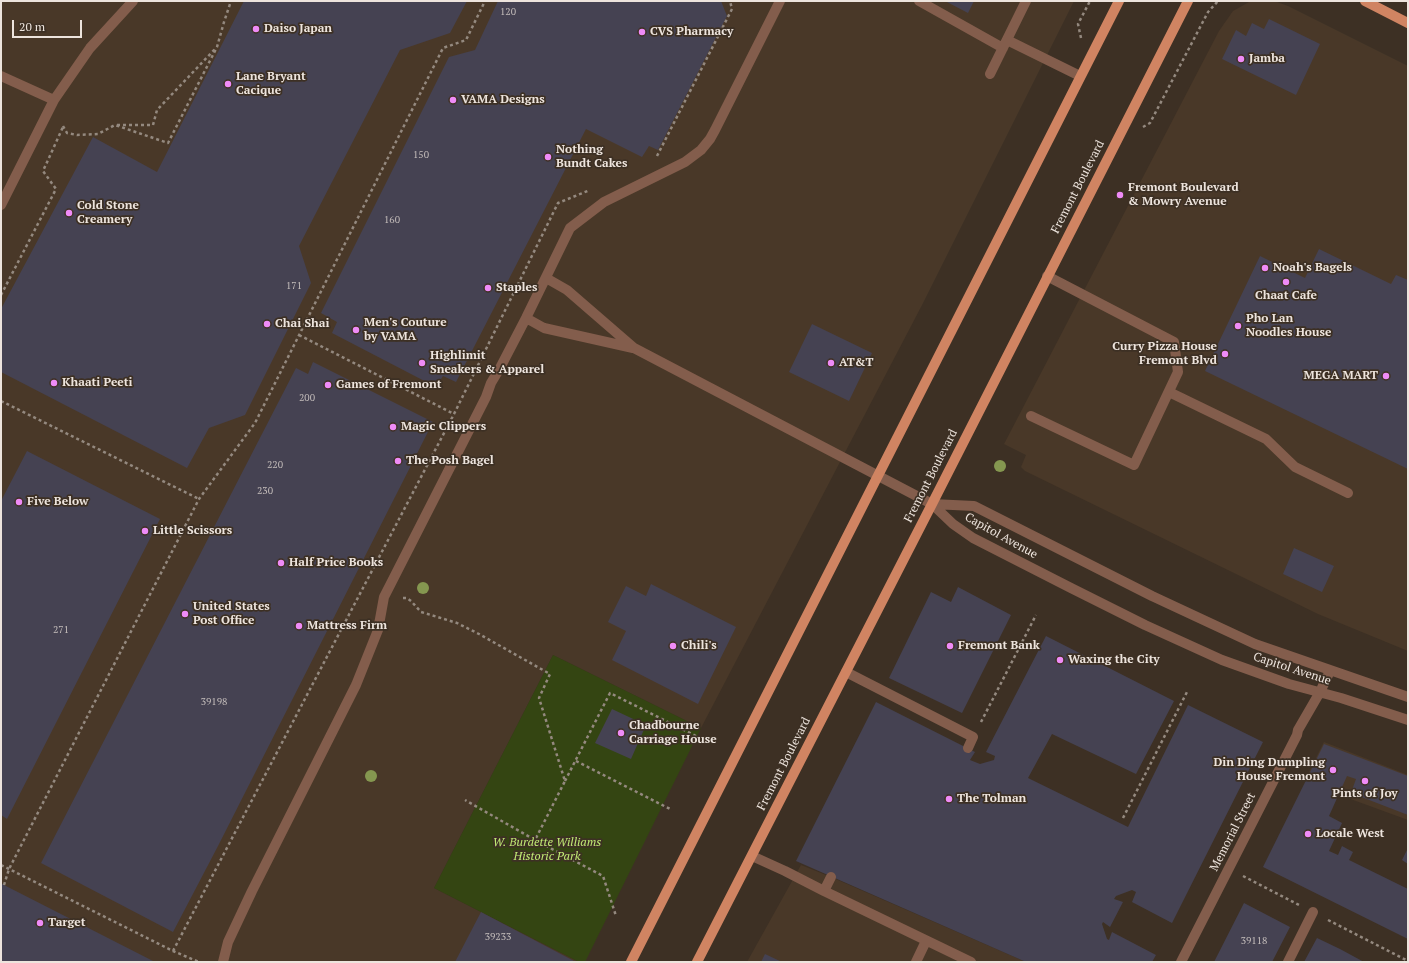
<!DOCTYPE html>
<html>
<head>
<meta charset="utf-8">
<style>
  body { margin:0 }
  #map { position:relative; width:1409px; height:963px; overflow:hidden; background:#3d3024; font-family:"PT Serif",serif }
  canvas { display:block }
  .frame { position:absolute; inset:0; border:2px solid #ede4dd; pointer-events:none }
  .scale { position:absolute; left:12px; top:20px; width:70px; height:18px; box-sizing:border-box; border:2px solid #ede4dd; border-top:0; padding-left:5px; font-size:12px; line-height:14px; white-space:nowrap; color:#ede4dd; -webkit-text-stroke:3px #3d3024; paint-order:stroke }
</style>
</head>
<body>
<div id="map">
<canvas width="1409" height="963"></canvas>
<div class="frame"></div>
<div class="scale">20 m</div>
</div>
<script>
const g = document.querySelector('canvas').getContext('2d');
g.lineJoin = 'round';
function paint(path, color) { g.fillStyle = color; g.fill(path, 'evenodd'); }
const toPath = rows => new Path2D(rows.map(r => 'M' + r).join(''));
function strokePath(path, color, width, dash) { g.strokeStyle = color; g.lineWidth = width; g.lineCap = dash ? 'butt' : 'round'; g.setLineDash(dash || []); g.stroke(path); }
function label(font, color, halo, rows, align = 'center') {
  g.font = font + ' "PT Serif",serif'; g.lineWidth = 3.5; g.setLineDash([]); g.textBaseline = 'middle'; g.strokeStyle = halo; g.fillStyle = color; for (const [text, x, y, turn = 0] of rows) {
    g.save(); g.translate(x, y); g.rotate((+turn || 0) * Math.PI / 180); g.textAlign = isNaN(turn) ? turn : align; if (halo) g.strokeText(text, 0, 0); g.fillText(text, 0, 0); g.restore();
  }
}
paint(toPath([
  [1,1,1074,1,921,307,701,728,553,655,434,888,579,962,1,962],
  [1258,1,1274,1,1288,6,1408,66,1408,651,1318,614,1025,471,1021,467,1026,455,1004,444,1219,31,1233,11,1249,2],
  [1324,742,1408,775,1408,820,1304,782],
  [801,865,831,877,1026,962,747,962]
]), '#493828');
paint(toPath([
  [553,655,701,728,585,962,579,962,434,888]
]), '#344512');
paint(toPath([
  [244,1,467,1,450,33,400,50,299,246,311,283,245,415,209,428,187,468,1,372,1,309,93,137,157,172],
  [498,1,721,1,727,16,658,150,649,146,642,157,586,129,456,382,443,376,436,387,332,333,337,322,321,313,449,57,475,50],
  [945,1,974,1,968,13],
  [1269,19,1320,44,1296,95,1222,59,1236,30,1246,36,1252,23,1264,29],
  [1319,249,1391,284,1396,275,1408,280,1408,469,1205,371,1260,256,1305,278],
  [812,324,872,353,849,401,789,372],
  [313,362,433,422,218,846,173,932,41,863,296,368,308,374],
  [27,451,160,519,7,819,1,815,1,501],
  [1294,548,1334,566,1322,592,1283,574],
  [651,584,736,627,698,704,612,660,626,631,608,622,626,586,646,596],
  [958,587,1011,615,962,713,889,678,931,592,951,602],
  [1046,636,1174,701,1136,774,1052,734,1028,778,1128,827,1188,705,1263,742,1172,923,1132,902,1136,892,1132,890,1116,896,1114,899,1123,902,1110,927,1103,922,1102,924,1107,939,1109,940,1112,932,1156,955,1152,962,1026,962,796,861,876,702,975,752,970,760,980,764,994,760,995,756,986,752],
  [612,709,646,725,631,759,595,743],
  [1324,744,1408,776,1408,815,1351,793,1356,779,1347,776,1329,816,1342,823,1329,851,1338,855,1342,846,1353,852,1349,860,1408,889,1408,939,1263,867],
  [1408,848,1408,864,1402,860],
  [1,883,4,885,155,962,1,962],
  [1244,903,1290,927,1272,962,1214,962],
  [481,912,574,961,573,962,455,962],
  [1317,938,1340,949,1364,962,1304,962],
  [765,954,782,962,761,962]
]), '#454252');
strokePath(toPath([
  [1081,38,1078,24,1090,1],
  [117,125,153,125,157,110,215,49],
  [63,126,67,133,77,135,98,134,115,125,168,143,217,47,224,22,230,4,230,1],
  [1143,127,1150,123,1208,12,1218,1],
  [657,156,732,9,730,1],
  [1,295,56,189,43,171,63,127],
  [299,335,454,414],
  [1,401,199,499],
  [403,598,407,598,411,601,421,612,457,623,479,634,550,674,539,698,565,781,535,840,465,800],
  [981,722,1036,615],
  [576,761,672,810],
  [565,781,610,693,706,741],
  [1123,818,1188,690],
  [535,840,603,876,616,916],
  [1,865,173,951,199,962],
  [1243,876,1299,905],
  [4,885,9,869,199,499,255,423,443,48,466,40,485,1],
  [1328,920,1408,961],
  [173,951,454,414,558,203,590,190]
]), '#94897f', 2.5, [3, 3]);
strokePath(toPath([
  [919,1,1003,48],
  [1007,40,1080,76],
  [990,74,1026,1],
  [1,76,54,100],
  [1,205,54,100,90,48,133,1],
  [546,278,567,290,634,348,932,504],
  [526,318,544,328,633,348],
  [1169,392,1266,439,1295,467,1348,493],
  [1031,416,1134,465,1178,372,1174,342,1047,276],
  [846,672,973,737,968,748],
  [752,856,785,871,824,891,971,962],
  [824,891,831,877],
  [223,962,228,942,252,891,356,685,378,630,384,597,486,397,491,383,500,368,526,318,570,228,604,202,685,162,701,150,710,139,715,130,780,1],
  [916,962,926,941]
]), '#835d4c', 10);
strokePath(toPath([
  [932,504,953,524,973,538,1071,588,1145,625,1222,660,1289,684,1341,698,1408,720],
  [932,504,974,506,1152,596,1255,644,1408,697],
  [1181,962,1297,735,1298,730,1320,692,1330,671],
  [1288,962,1313,912]
]), '#835d4c', 10);
strokePath(toPath([
  [1365,1,1408,23],
  [631,962,1119,1],
  [697,962,932,504,1188,1]
]), '#d08462', 10);
g.fillStyle = '#859750';
for (const [x, y] of [
  [1000,466],
  [423,588],
  [371,776]
]) { g.beginPath(); g.arc(x, y, 6, 0, 2 * Math.PI); g.fill(); }
for (const [x, y, r, color] of [
  [256,29,4,"#ef8bf7"],
  [642,32,4,"#ef8bf7"],
  [1241,59,4,"#ef8bf7"],
  [228,84,4,"#ef8bf7"],
  [453,100,4,"#ef8bf7"],
  [548,157,4,"#ef8bf7"],
  [1120,195,4,"#ef8bf7"],
  [69,213,4,"#ef8bf7"],
  [1265,268,4,"#ef8bf7"],
  [1286,282,4,"#ef8bf7"],
  [488,288,4,"#ef8bf7"],
  [267,324,4,"#ef8bf7"],
  [1238,326,4,"#ef8bf7"],
  [356,330,4,"#ef8bf7"],
  [1225,354,4,"#ef8bf7"],
  [422,363,4,"#ef8bf7"],
  [831,363,4,"#ef8bf7"],
  [1386,376,4,"#ef8bf7"],
  [54,383,4,"#ef8bf7"],
  [328,385,4,"#ef8bf7"],
  [393,427,4,"#ef8bf7"],
  [398,461,4,"#ef8bf7"],
  [19,502,4,"#ef8bf7"],
  [145,531,4,"#ef8bf7"],
  [281,563,4,"#ef8bf7"],
  [185,614,4,"#ef8bf7"],
  [299,626,4,"#ef8bf7"],
  [673,646,4,"#ef8bf7"],
  [950,646,4,"#ef8bf7"],
  [1060,660,4,"#ef8bf7"],
  [621,733,4,"#ef8bf7"],
  [1333,770,4,"#ef8bf7"],
  [1365,781,4,"#ef8bf7"],
  [949,799,4,"#ef8bf7"],
  [1308,834,4,"#ef8bf7"],
  [40,923,4,"#ef8bf7"]
]) { const dot = new Path2D(); dot.arc(x, y, r, 0, 2 * Math.PI); g.fillStyle = color; g.fill(dot); strokePath(dot, '#3d3024', 1.5); }
label('10px', '#c3bcba', null, [
  ["120",508,12],
  ["150",421,155],
  ["160",392,220],
  ["171",294,286],
  ["200",307,398],
  ["220",275,465],
  ["230",265,491],
  ["271",61,630],
  ["39198",214,702],
  ["39233",498,937],
  ["39118",1254,941]
]);
label('bold 12px', '#ede4dd', '#3d3024', [
  ["Daiso Japan",264,29],
  ["CVS Pharmacy",650,32],
  ["Jamba",1249,59],
  ["Lane Bryant",236,77],
  ["Cacique",236,91],
  ["VAMA Designs",461,100],
  ["Nothing",556,150],
  ["Bundt Cakes",556,164],
  ["Fremont Boulevard",1128,188],
  ["& Mowry Avenue",1128,202],
  ["Cold Stone",77,206],
  ["Creamery",77,220],
  ["Noah's Bagels",1273,268],
  ["Staples",496,288],
  ["Chaat Cafe",1286,296,"center"],
  ["Pho Lan",1246,319],
  ["Noodles House",1246,333],
  ["Men's Couture",364,323],
  ["by VAMA",364,337],
  ["Chai Shai",275,324],
  ["Curry Pizza House",1217,347,"right"],
  ["Fremont Blvd",1217,361,"right"],
  ["Highlimit",430,356],
  ["Sneakers & Apparel",430,370],
  ["AT&T",839,363],
  ["MEGA MART",1378,376,"right"],
  ["Khaati Peeti",62,383],
  ["Games of Fremont",336,385],
  ["Magic Clippers",401,427],
  ["The Posh Bagel",406,461],
  ["Five Below",27,502],
  ["Little Scissors",153,531],
  ["Half Price Books",289,563],
  ["United States",193,607],
  ["Post Office",193,621],
  ["Mattress Firm",307,626],
  ["Chili's",681,646],
  ["Fremont Bank",958,646],
  ["Waxing the City",1068,660],
  ["Chadbourne",629,726],
  ["Carriage House",629,740],
  ["Din Ding Dumpling",1325,763,"right"],
  ["House Fremont",1325,777,"right"],
  ["Pints of Joy",1365,794,"center"],
  ["The Tolman",957,799],
  ["Locale West",1316,834],
  ["Target",48,923]
], 'left');
label('12px', '#ede4dd', '#3d3024', [
  ["Fremont Boulevard",1078,187,-63],
  ["Fremont Boulevard",931,476,-63],
  ["Capitol Avenue",1001,536,29],
  ["Capitol Avenue",1292,669,18],
  ["Fremont Boulevard",784,764,-63],
  ["Memorial Street",1233,832,-63]
]);
label('italic 12px', '#c0eb74', '#3d3024', [
  ["W. Burdette Williams",547,843],
  ["Historic Park",547,857]
]);
</script>
</body>
</html>
